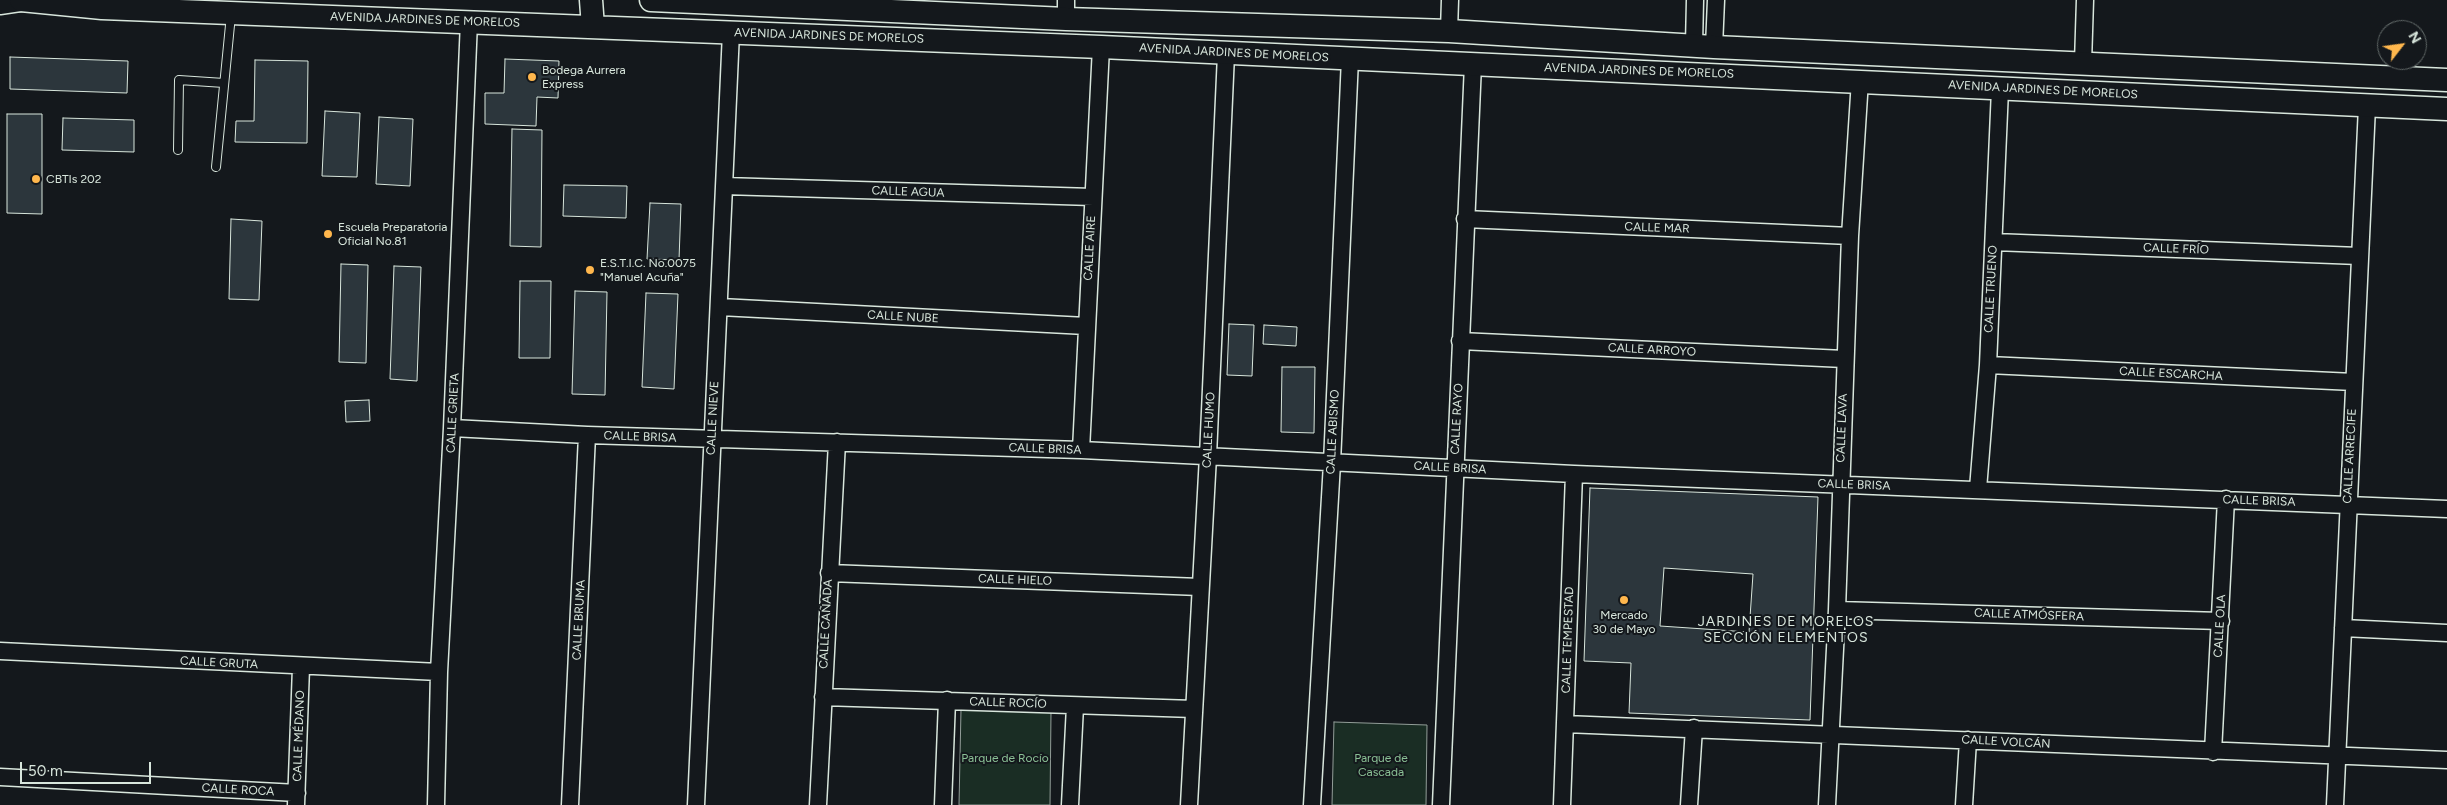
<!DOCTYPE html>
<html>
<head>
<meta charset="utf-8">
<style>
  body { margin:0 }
  #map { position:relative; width:2447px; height:805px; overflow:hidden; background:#14181c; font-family:Figtree,sans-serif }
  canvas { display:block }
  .north { position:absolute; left:2377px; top:20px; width:50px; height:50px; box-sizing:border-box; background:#14181c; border:1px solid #626a69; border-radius:50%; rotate:60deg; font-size:14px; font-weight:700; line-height:20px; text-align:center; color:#d8e6dc }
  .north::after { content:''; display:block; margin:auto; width:18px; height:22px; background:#ffb74d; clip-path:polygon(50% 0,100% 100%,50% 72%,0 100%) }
  .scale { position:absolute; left:20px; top:762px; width:131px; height:22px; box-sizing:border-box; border:2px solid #d8e6dc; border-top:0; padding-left:6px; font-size:15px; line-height:18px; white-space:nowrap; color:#d8e6dc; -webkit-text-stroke:4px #14181c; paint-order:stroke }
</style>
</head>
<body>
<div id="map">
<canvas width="2447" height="805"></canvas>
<div class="north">N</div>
<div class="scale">50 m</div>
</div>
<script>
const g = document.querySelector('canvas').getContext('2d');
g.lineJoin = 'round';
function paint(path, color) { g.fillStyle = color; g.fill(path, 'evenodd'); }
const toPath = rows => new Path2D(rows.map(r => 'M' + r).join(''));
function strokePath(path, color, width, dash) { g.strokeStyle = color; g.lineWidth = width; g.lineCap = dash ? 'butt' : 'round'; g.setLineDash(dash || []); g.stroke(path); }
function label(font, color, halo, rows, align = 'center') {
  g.font = font + ' Figtree,sans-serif'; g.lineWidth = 4; g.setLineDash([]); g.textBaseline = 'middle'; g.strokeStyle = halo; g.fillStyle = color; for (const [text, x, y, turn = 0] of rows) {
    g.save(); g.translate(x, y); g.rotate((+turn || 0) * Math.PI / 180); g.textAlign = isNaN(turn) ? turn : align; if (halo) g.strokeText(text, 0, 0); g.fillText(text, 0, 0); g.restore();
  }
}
const green = toPath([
  [961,710,1051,712,1050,805,959,805,961,710],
  [1334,722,1427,725,1426,805,1332,805,1334,722]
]);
paint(green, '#1a2d24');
strokePath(green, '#939e99', 1);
const building = toPath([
  [10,57,128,61,127,93,10,89,10,57],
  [505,59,559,61,558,98,537,97,536,126,485,124,485,93,504,93,505,59],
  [255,60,308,61,307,143,235,142,236,121,254,121,255,60],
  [325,111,360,113,357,177,322,176,325,111],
  [7,114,42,114,42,214,7,213,7,114],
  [379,117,413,119,410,186,376,184,379,117],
  [63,118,134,120,134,152,62,150,63,118],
  [512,129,542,130,541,247,510,246,512,129],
  [564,185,627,186,626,218,563,216,564,185],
  [650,203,681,204,679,260,647,259,650,203],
  [231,219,262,221,259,300,229,299,231,219],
  [341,264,368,265,366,363,339,362,341,264],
  [394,266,421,267,417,381,390,379,394,266],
  [520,281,551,281,550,358,519,358,520,281],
  [575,291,607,292,605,395,572,394,575,291],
  [646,293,678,294,674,389,642,387,646,293],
  [1229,324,1254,325,1252,376,1227,375,1229,324],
  [1264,325,1297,327,1296,346,1263,344,1264,325],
  [1282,367,1315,367,1314,433,1281,432,1282,367],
  [369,400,370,421,346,422,345,401,369,400],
  [1590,488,1818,497,1810,720,1629,713,1631,663,1584,661,1590,488],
  [1664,568,1753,574,1749,632,1660,626,1664,568]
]);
paint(building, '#2c363c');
strokePath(building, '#d8e6dc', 1);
const service = toPath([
  [178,150,179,80,224,83],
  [216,167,231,15]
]);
const minor = toPath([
  [0,6,27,2],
  [1066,19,1066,0],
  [1449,31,1450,0],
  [1694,45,1695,0],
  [1714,47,1716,0],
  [2083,63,2085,0],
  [724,186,1093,197],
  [1465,219,1850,236],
  [1994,242,2359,256],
  [720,307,1086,326],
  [1460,341,1844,359],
  [1988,365,2354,382],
  [452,428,587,435,1081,450,1574,474,2447,509],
  [1081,450,1101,47],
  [1978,489,1988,365,2000,89],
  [829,573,1200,587],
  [1837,610,2221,621],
  [2343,628,2447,633],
  [0,651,439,672],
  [823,697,1194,709],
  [1565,724,2447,760],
  [2213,752,2226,499],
  [0,777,297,793],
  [296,805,301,667],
  [436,805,439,672,452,428,469,21],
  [570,805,587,435],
  [696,805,731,32],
  [818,805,837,442],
  [943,805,947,700],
  [1070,805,1075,706],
  [1189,805,1208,456,1226,54],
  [1312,805,1332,463,1350,58],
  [1441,805,1473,64],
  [1562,805,1574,474],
  [1689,805,1694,728],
  [1827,805,1837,610,1850,236,1860,80],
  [1964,805,1968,740],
  [2335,805,2367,106]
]);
const secondary = toPath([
  [21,0,102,8,1101,47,2447,109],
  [591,0,593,27],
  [651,0,1066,19,1449,31,1714,47,2447,80]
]);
strokePath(service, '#d8e6dc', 10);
strokePath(minor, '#d8e6dc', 19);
strokePath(secondary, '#d8e6dc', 25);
strokePath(service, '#14181c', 8);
strokePath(minor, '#14181c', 16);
strokePath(secondary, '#14181c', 22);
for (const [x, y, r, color] of [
  [532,77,5,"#ffb74d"],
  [36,179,5,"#ffb74d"],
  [328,234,5,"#ffb74d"],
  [590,270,5,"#ffb74d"],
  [1624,600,5,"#ffb74d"]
]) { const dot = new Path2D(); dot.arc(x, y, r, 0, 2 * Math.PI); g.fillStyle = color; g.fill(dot); strokePath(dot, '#14181c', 2); }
label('12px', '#d8e6dc', '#14181c', [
  ["AVENIDA JARDINES DE MORELOS",425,20,2],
  ["AVENIDA JARDINES DE MORELOS",829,36,2],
  ["AVENIDA JARDINES DE MORELOS",1234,53,3],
  ["AVENIDA JARDINES DE MORELOS",1639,71,2],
  ["AVENIDA JARDINES DE MORELOS",2043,90,3],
  ["CALLE AGUA",908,192,2],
  ["CALLE MAR",1657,228,2],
  ["CALLE AIRE",1090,248,-87],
  ["CALLE FRÍO",2176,249,2],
  ["CALLE TRUENO",1991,289,-87],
  ["CALLE NUBE",903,317,3],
  ["CALLE ARROYO",1652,350,3],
  ["CALLE ESCARCHA",2171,374,3],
  ["CALLE GRIETA",453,413,-87],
  ["CALLE NIEVE",713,418,-87],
  ["CALLE RAYO",1457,419,-87],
  ["CALLE LAVA",1842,428,-88],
  ["CALLE HUMO",1209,430,-87],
  ["CALLE ABISMO",1333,432,-87],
  ["CALLE BRISA",640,437,2],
  ["CALLE BRISA",1045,449,2],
  ["CALLE ARRECIFE",2350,456,-87],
  ["CALLE BRISA",1450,468,3],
  ["CALLE BRISA",1854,485,2],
  ["CALLE BRISA",2259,501,2],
  ["CALLE HIELO",1015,580,2],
  ["CALLE ATMÓSFERA",2029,615,2],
  ["CALLE BRUMA",579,620,-87],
  ["CALLE CAÑADA",826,624,-87],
  ["CALLE OLA",2220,626,-87],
  ["CALLE TEMPESTAD",1568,640,-88],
  ["CALLE GRUTA",219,663,3],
  ["CALLE ROCÍO",1008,703,2],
  ["CALLE MÉDANO",299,736,-88],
  ["CALLE VOLCÁN",2006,742,3],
  ["CALLE ROCA",238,790,3]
]);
label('12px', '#d8e6dc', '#14181c', [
  ["Bodega Aurrera",542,70],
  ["Express",542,84],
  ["CBTIs 202",46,179],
  ["Escuela Preparatoria",338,227],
  ["Oficial No.81",338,241],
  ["E.S.T.I.C. No.0075",600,263],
  ["\"Manuel Acuña\"",600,277],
  ["Mercado",1624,615,"center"],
  ["30 de Mayo",1624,629,"center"]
], 'left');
label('12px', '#8ac095', '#14181c', [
  ["Parque de Rocío",1005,758],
  ["Parque de",1381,758],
  ["Cascada",1381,772]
]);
g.letterSpacing = '1px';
label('14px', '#d8e6dc', '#14181c', [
  ["JARDINES DE MORELOS",1786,622],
  ["SECCIÓN ELEMENTOS",1786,638]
]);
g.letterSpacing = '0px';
</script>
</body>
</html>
